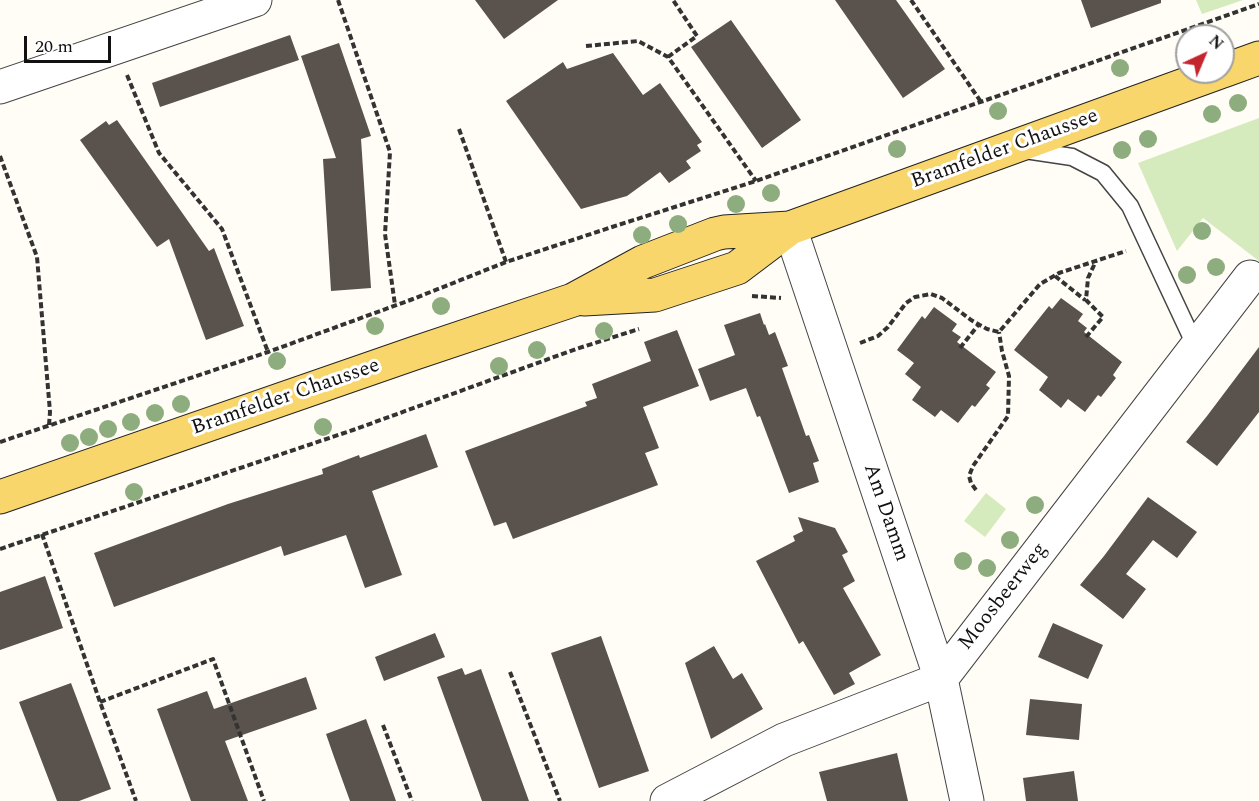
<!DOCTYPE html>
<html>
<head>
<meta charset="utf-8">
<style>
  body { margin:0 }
  #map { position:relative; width:1259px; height:801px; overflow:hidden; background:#fffdf5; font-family:Spectral,serif }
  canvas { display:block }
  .north { position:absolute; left:1175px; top:24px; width:60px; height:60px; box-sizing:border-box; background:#fff; border:2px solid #a0a0a0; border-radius:50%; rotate:44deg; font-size:16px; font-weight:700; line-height:24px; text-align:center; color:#111 }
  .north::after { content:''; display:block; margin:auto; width:21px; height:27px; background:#c4262e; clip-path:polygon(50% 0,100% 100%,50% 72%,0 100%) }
  .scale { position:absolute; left:24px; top:36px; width:87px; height:27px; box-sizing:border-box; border:3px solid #111; border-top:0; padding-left:8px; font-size:18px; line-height:21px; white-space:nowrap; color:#111; -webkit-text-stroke:4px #fff; paint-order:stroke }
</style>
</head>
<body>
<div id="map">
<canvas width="1259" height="801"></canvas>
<div class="north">N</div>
<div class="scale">20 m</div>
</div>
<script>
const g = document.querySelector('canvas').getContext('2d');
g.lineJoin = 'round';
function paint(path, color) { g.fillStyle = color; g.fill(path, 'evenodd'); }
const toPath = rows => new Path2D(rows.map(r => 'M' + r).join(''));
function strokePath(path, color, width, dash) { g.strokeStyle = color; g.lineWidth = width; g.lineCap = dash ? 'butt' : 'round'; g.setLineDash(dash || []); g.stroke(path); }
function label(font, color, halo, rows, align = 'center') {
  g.font = font + ' Spectral,serif'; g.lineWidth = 6; g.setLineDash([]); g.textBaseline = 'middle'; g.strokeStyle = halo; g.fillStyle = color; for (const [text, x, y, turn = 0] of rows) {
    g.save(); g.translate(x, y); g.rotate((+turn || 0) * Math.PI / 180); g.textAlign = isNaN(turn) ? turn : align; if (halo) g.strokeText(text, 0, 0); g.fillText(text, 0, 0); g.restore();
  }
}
paint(toPath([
  [1196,0,1243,0,1202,14],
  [1259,118,1259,261,1203,218,1177,251,1138,163],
  [986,493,1006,509,985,537,964,521]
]), '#d5ebbd');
paint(toPath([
  [475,0,558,0,504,39],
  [835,0,896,0,945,69,903,98],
  [1081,0,1161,0,1161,3,1091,28],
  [731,20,801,120,762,148,691,47],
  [290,35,299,60,160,107,152,83],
  [339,43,371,136,361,139,371,288,331,291,323,159,336,158,301,56],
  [613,53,643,95,660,83,702,142,697,145,701,151,686,161,691,168,669,183,660,172,627,196,581,209,506,101,563,62,567,69],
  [117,120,209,251,214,248,244,326,206,340,169,239,157,247,80,140,106,121,109,125],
  [1061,298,1083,314,1078,321,1087,328,1084,332,1122,362,1113,375,1116,378,1101,397,1098,395,1085,412,1068,399,1061,408,1039,390,1048,377,1014,350,1049,306,1052,309],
  [934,307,957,324,952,331,961,337,957,342,996,372,986,385,990,388,975,407,972,405,958,423,941,410,935,417,912,400,921,387,905,374,914,363,897,350,922,316,925,319],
  [760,313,764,325,765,324,769,335,775,332,788,366,782,368,806,436,809,435,819,461,813,463,819,482,789,493,760,416,757,417,746,388,710,401,698,369,735,355,724,325],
  [677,330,699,386,643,407,659,448,645,453,658,485,513,539,506,522,494,526,465,451,587,406,585,402,597,398,592,384,651,361,644,342],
  [1259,347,1259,412,1217,466,1186,442,1207,416],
  [426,434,438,467,372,491,402,575,365,588,346,535,284,556,281,546,114,607,94,553,228,504,323,474,322,469,359,455,360,458],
  [1148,497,1197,532,1177,558,1153,540,1126,574,1146,589,1123,619,1080,585,1104,556],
  [798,517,835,528,848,552,842,555,855,581,843,588,881,655,849,673,855,684,834,695,803,641,799,644,756,561,795,541,793,536,803,531],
  [45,576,63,628,0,650,0,592],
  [1053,623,1103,645,1088,679,1038,657],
  [435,633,445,657,384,681,375,657],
  [601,636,649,771,599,788,551,653],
  [714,646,733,679,742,673,763,709,711,739,685,663],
  [462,668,465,675,481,669,529,801,482,801,437,677],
  [306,677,317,709,225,741,248,801,191,801,157,709,207,691,214,709],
  [71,683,111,789,79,801,57,801,19,702],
  [1030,699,1082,704,1079,740,1026,735],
  [366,719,383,765,396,801,350,801,334,757,326,734],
  [897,753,908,801,827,801,819,772],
  [1074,771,1078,801,1026,801,1023,778]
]), '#5a524d');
const service = toPath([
  [1025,150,1072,157,1103,173,1130,206,1196,347]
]);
const minor = toPath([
  [0,87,255,0],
  [790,228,941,679,967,801],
  [667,801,784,740,941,679,1250,277]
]);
const primary = toPath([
  [1223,71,1259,58],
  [584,299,655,295,737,268,790,228],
  [0,497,415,353,573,300,643,262,715,234,724,232,790,228,1220,72]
]);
strokePath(service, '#444', 19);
strokePath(minor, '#444', 35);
strokePath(primary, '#222', 35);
strokePath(toPath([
  [338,0,390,152,385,234,395,305],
  [911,0,981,102],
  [586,46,638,41,668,57,756,181],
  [668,57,697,36,673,0],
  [127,75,159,153,222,229,268,352],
  [459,129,506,262],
  [0,156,37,257,50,412,49,425],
  [1055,276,1085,300],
  [752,296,781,298],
  [1086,337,1103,317,1086,300,1088,278,1096,261],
  [860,343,878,336,888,327,906,303,915,297,931,294,942,298,971,320,987,329,999,332,1040,284,1059,273,1126,251],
  [960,348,979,324],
  [0,442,268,352,413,299,506,262,612,227,756,181,1259,4],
  [976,490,971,483,969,476,973,466,1008,416,1009,376,1002,351,999,332],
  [42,534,100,702,136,801],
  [0,549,353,430,576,349,639,329],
  [510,672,560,801],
  [100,702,213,659,264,801],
  [383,725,412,801]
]), '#333', 4, [6, 3]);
strokePath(service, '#fff', 16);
strokePath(minor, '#fff', 33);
strokePath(primary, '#f9d66b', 33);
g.fillStyle = '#8dad7f';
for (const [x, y] of [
  [1120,68],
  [1238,103],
  [998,111],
  [1212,114],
  [1148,139],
  [897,149],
  [1122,150],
  [771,193],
  [736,204],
  [678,224],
  [1202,231],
  [642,235],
  [1216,267],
  [1187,275],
  [441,306],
  [375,326],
  [604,331],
  [537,350],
  [277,361],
  [499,366],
  [181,404],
  [155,413],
  [131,422],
  [323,427],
  [108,429],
  [89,437],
  [70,443],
  [134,492],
  [1035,505],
  [1010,540],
  [963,561],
  [987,568]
]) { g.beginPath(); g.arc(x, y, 9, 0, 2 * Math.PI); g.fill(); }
label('21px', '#111', '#fff', [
  ["Bramfelder Chaussee",1005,150,-20],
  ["Bramfelder Chaussee",286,398,-19],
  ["Am Damm",885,513,71],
  ["Moosbeerweg",1004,597,-52]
]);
</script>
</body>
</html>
